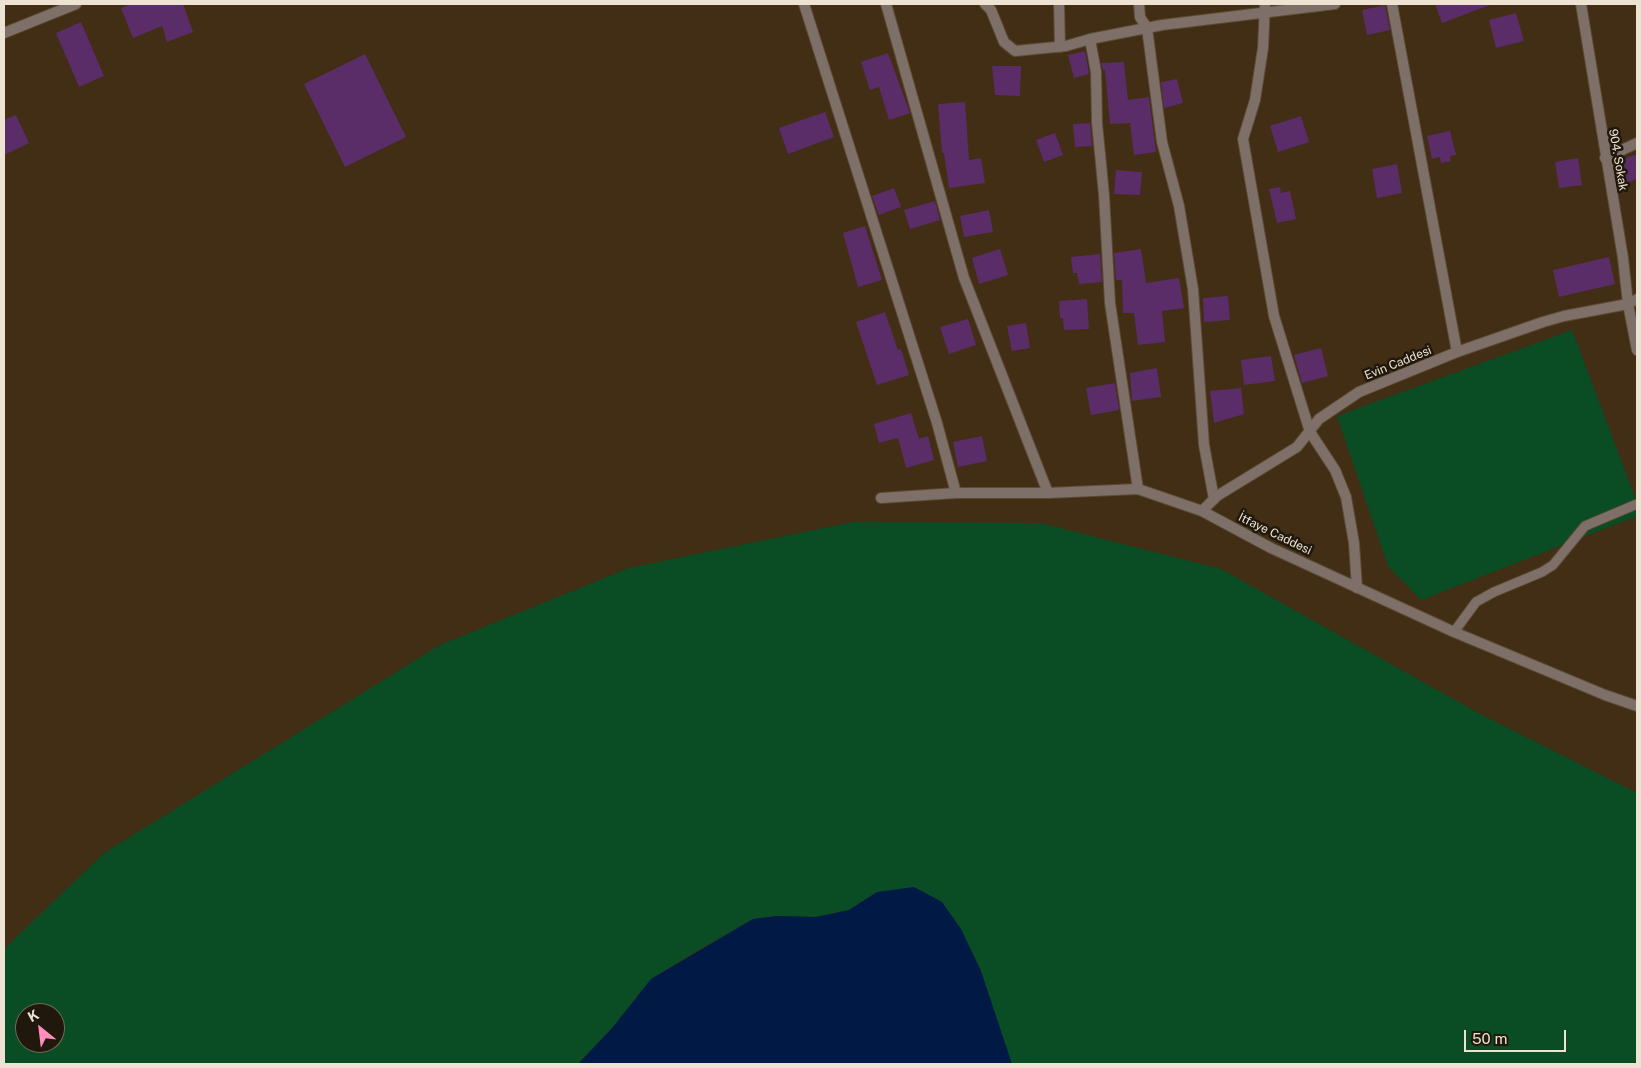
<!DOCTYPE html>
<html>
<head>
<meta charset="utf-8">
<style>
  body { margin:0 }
  #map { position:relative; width:1641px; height:1068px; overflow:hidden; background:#412e14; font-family:"Public Sans",sans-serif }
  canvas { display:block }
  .frame { position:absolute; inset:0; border:5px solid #eee2d2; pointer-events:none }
  .north { position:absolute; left:15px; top:1003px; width:50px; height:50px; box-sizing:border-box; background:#20180d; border:1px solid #72695c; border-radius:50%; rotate:331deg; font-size:14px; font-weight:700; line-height:20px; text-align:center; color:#eee2d2 }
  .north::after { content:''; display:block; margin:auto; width:18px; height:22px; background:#ff8eba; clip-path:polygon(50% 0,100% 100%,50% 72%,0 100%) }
  .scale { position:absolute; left:1464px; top:1030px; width:102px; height:22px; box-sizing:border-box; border:2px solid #eee2d2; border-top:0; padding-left:6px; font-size:15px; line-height:18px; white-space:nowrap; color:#eee2d2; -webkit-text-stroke:4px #20180d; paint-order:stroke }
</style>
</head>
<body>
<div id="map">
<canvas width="1641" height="1068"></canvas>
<div class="frame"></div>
<div class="north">K</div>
<div class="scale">50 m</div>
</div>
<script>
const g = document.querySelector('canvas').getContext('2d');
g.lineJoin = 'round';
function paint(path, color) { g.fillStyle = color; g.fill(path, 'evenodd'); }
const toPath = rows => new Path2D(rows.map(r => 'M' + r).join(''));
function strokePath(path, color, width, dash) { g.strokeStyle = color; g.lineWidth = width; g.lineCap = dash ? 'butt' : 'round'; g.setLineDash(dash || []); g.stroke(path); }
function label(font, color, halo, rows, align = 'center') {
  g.font = font + ' "Public Sans",sans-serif'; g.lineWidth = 5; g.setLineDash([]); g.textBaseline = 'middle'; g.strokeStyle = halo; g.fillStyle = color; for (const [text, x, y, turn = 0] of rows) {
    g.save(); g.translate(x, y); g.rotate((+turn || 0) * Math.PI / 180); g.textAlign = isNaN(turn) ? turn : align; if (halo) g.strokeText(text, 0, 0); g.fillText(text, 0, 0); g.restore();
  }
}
paint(toPath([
  [1572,330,1637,503,1637,516,1421,600,1388,566,1337,416],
  [853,522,1040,523,1221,569,1480,714,1637,793,1637,1064,1012,1064,877,892,849,910,816,917,777,916,753,919,695,952,651,979,613,1027,578,1064,4,1064,4,949,104,853,440,645,629,568],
  [25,1013,55,1013,55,1043,25,1043]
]), '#0a4c24');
paint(toPath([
  [914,887,942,902,961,929,981,971,1012,1064,578,1064,613,1027,651,979,753,919,777,916,816,917,849,910,877,892]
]), '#011a45');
paint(toPath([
  [131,4,183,4,193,32,167,42,162,26,133,38,121,8],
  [1435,4,1490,4,1490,5,1442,23],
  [1385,5,1390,30,1367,35,1362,10],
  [1516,13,1524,41,1496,48,1489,20],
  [81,22,104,76,79,87,56,33],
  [1085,51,1089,74,1074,78,1068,55],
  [888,53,910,113,889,120,879,87,870,90,861,62],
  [365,54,406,137,345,167,304,84],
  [1124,62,1128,100,1149,97,1156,152,1134,155,1130,123,1110,124,1105,70,1103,70,1101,63],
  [992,66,1021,66,1020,96,995,95],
  [1177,79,1183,103,1164,108,1161,82],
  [965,102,969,160,981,158,985,183,949,188,944,153,942,153,938,104],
  [825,112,834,137,788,154,779,128],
  [16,115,29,143,4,155,4,120],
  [1301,116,1309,142,1278,152,1270,126],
  [1090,123,1092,146,1075,147,1073,124],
  [1450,131,1456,155,1450,156,1451,161,1441,163,1440,157,1432,159,1427,136],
  [1055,133,1063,155,1044,162,1036,140],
  [1637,154,1637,179,1626,183,1619,161],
  [1578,158,1582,185,1559,188,1555,162],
  [1397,164,1402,193,1377,198,1372,169],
  [1116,170,1142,172,1140,195,1114,194],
  [1280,187,1281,193,1290,191,1296,219,1277,223,1269,189],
  [894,188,901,207,879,215,872,196],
  [935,201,940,220,910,229,904,210],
  [989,210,993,232,964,237,960,216],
  [865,226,882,280,858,287,843,233],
  [1000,249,1008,275,979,284,972,258],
  [1141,249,1146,283,1179,278,1184,308,1162,311,1165,342,1138,345,1134,313,1123,313,1122,280,1116,280,1114,253],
  [1100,254,1102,282,1079,284,1077,273,1073,273,1071,257],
  [1609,257,1615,284,1559,297,1553,270],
  [1228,296,1230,320,1204,322,1203,298],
  [1087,299,1089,329,1064,330,1063,318,1060,318,1059,301],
  [885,312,898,350,901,349,909,375,877,385,856,322],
  [968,319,976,345,949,354,940,327],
  [1026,323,1030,348,1012,351,1007,326],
  [1321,348,1328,376,1302,383,1294,355],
  [1271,356,1275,381,1244,385,1241,360],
  [1157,368,1161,397,1132,401,1130,373],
  [1115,383,1119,410,1091,415,1086,388],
  [1241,388,1244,414,1214,423,1210,391],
  [911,413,919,439,928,436,934,460,906,468,898,438,879,443,874,424],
  [982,436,987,461,958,467,953,442]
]), '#5a2d68');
const service = toPath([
  [1454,632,1476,602,1494,592,1542,572,1553,565,1585,526,1637,504]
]);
const minor = toPath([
  [804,4,937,423,956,493],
  [886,4,964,278,1048,493],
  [985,4,991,10,1004,42,1015,51,1066,46,1090,39,1162,25,1335,4],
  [1059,4,1060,47],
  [1139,4,1140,17,1147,28,1162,142,1179,206,1193,289,1204,445,1214,499],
  [1265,4,1263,48,1255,100,1243,139,1274,316,1310,432,1335,470,1346,497,1354,543,1357,588],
  [1392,4,1457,352],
  [1581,4,1623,258,1628,304,1637,350],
  [1090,39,1096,72,1097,123,1104,195,1110,303,1138,489],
  [1605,158,1637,143]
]);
const tertiary = toPath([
  [4,33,76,4],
  [881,498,956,493,1048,493,1138,489,1202,511,1271,548,1454,632,1605,695,1637,706],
  [1202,511,1217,496,1297,447,1319,419,1359,392,1457,352,1543,322,1564,316,1628,304,1637,299]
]);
strokePath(service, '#5d4b32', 11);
strokePath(minor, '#5d4b32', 12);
strokePath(tertiary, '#5d4b32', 12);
strokePath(service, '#7e6f68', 9);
strokePath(minor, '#7e6f68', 10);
strokePath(tertiary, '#7e6f68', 10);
label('12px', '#eee2d2', '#20180d', [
  ["904. Sokak",1618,160,80],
  ["Evin Caddesi",1398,363,-22],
  ["İtfaye Caddesi",1275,534,26]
]);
</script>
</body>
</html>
